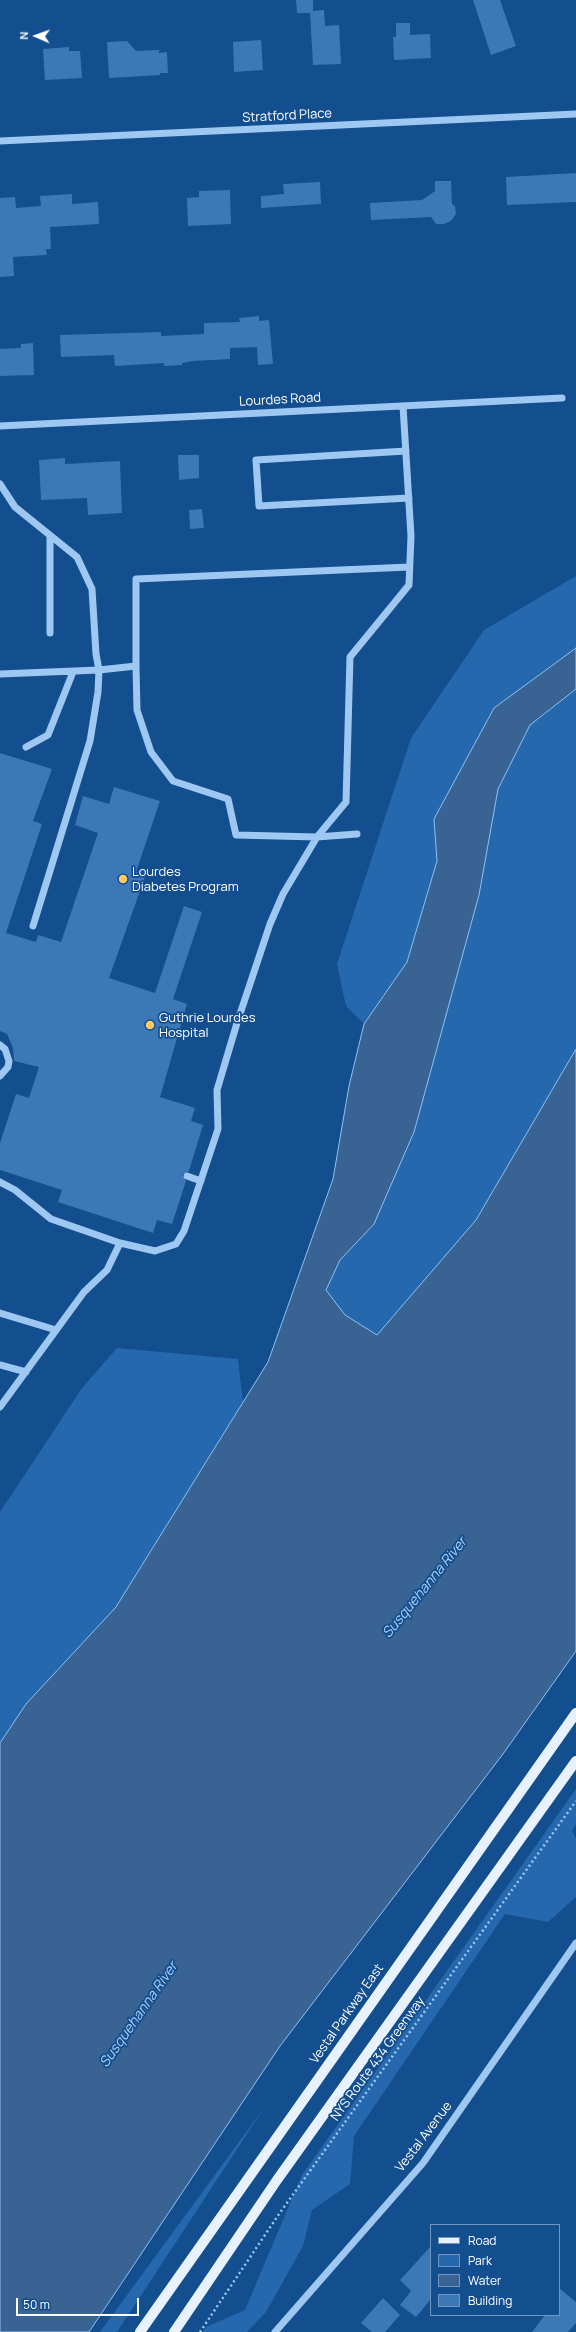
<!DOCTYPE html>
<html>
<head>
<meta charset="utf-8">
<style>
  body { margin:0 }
  #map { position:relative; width:576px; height:2332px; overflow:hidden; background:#134e8f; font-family:Manrope,sans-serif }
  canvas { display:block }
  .legend { position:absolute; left:430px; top:2224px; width:130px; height:92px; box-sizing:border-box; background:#134e8f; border:1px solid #7195bc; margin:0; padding:5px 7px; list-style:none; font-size:12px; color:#fff }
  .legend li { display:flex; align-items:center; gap:8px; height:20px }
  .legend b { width:20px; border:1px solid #7195bc }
  .north { position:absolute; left:16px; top:16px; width:40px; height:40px; -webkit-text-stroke:3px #134e8f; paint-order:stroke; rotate:272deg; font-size:11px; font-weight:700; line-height:16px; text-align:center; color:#fff }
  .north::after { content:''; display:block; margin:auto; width:14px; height:18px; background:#fff; clip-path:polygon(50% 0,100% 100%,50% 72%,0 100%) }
  .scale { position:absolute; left:16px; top:2298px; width:123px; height:18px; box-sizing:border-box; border:2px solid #fff; border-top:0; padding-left:5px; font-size:12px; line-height:14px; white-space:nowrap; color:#fff; -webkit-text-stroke:3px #134e8f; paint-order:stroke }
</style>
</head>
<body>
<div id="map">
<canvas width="576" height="2332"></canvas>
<ul class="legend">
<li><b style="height:5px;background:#e8f2ff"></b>Road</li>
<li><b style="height:11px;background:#2568ae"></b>Park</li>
<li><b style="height:11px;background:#386392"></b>Water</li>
<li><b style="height:11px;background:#3c77b8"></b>Building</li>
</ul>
<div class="north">N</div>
<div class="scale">50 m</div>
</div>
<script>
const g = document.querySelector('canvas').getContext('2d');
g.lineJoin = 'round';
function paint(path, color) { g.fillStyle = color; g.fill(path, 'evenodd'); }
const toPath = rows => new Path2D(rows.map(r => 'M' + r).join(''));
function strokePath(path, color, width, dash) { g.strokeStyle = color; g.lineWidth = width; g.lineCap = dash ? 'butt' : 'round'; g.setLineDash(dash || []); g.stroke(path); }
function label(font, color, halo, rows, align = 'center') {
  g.font = font + ' Manrope,sans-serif'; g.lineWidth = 3.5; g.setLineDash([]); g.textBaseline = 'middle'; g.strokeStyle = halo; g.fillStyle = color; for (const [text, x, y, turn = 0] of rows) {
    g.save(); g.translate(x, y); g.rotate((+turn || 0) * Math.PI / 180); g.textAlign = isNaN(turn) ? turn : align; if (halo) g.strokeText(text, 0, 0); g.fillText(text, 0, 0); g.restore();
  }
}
paint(toPath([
  [576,576,576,648,494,708,434,819,437,861,407,962,364,1024,346,1006,337,964,411,738,484,630],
  [576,689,576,1049,476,1220,377,1336,345,1315,326,1290,340,1260,374,1224,479,895,498,789,530,725],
  [117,1348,238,1359,243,1402,116,1607,26,1704,0,1743,0,1512,82,1388],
  [576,1789,576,1824,572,1831,576,1838,576,1897,548,1922,505,1914,354,2136,350,2184,312,2210,303,2246,266,2312,247,2332,203,2332,206,2327,245,2310,302,2175],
  [266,2105,117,2332,100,2332]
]), '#2568ae');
const water = toPath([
  [576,648,576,689,530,725,498,789,479,895,414,1132,374,1224,340,1260,326,1290,345,1315,377,1335,476,1220,576,1049,576,1651,503,1754,280,2046,89,2332,0,2332,0,1743,26,1704,116,1607,268,1362,333,1179,349,1086,364,1024,407,962,437,861,434,819,494,708,576,648]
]);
paint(water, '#386392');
strokePath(water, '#90c2f4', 1);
paint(toPath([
  [296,0,313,0,313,11,324,10,325,26,339,25,341,64,313,65,310,13,297,13],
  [473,0,500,0,516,46,491,55],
  [396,23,410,23,410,35,430,34,431,58,394,60,393,37,396,37],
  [261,40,263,70,234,72,233,42],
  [127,41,136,51,159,50,159,53,167,52,168,73,160,73,160,75,109,78,107,42],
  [69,47,69,51,80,51,82,78,45,80,43,49],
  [576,173,576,202,507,205,506,177],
  [435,181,451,181,452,204,455,206,456,214,451,221,444,224,436,224,431,217,371,220,370,203,422,200,435,191],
  [320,182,321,204,261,208,261,196,284,194,283,184],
  [230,190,231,224,188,226,187,198,199,197,199,191],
  [72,194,72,204,98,202,99,224,50,227,51,249,46,249,47,255,13,257,14,276,0,277,0,198,15,197,16,208,41,206,40,196],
  [259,316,259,321,269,320,273,364,258,365,257,347,230,348,230,359,193,361,182,363,182,365,164,366,164,363,115,366,114,355,61,357,60,335,161,332,161,336,204,334,204,323,240,322,239,318],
  [33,343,34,375,0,376,0,349,21,348,21,344],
  [178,455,199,455,199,478,179,480],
  [65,458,65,464,120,461,122,513,88,515,87,498,41,500,39,460],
  [202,509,204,528,190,529,189,510],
  [0,753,52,769,33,821,42,824,6,933,36,942,38,935,61,942,98,833,75,825,83,796,109,804,114,787,160,801,136,872,146,874,109,978,155,993,184,906,202,912,173,999,187,1004,160,1097,195,1108,191,1121,203,1125,189,1171,182,1175,186,1181,172,1224,157,1220,153,1233,58,1202,62,1190,0,1170,0,1143,16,1094,29,1098,39,1067,14,1061,13,1048,7,1034,0,1031],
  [431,2246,431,2299,416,2317,400,2305,411,2291,400,2280],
  [559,2288,576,2302,576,2323,568,2332,532,2332,545,2315,559,2315],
  [383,2298,400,2315,385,2332,372,2332,361,2323]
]), '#3c77b8');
strokePath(toPath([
  [200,2332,279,2214,576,1801]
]), '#9ec7f1', 2.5, [2, 3]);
strokePath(toPath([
  [0,141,576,114],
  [0,426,562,398],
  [406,451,256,460,259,506,409,498],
  [0,484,15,507,77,557,92,589,96,654,99,670,98,692,90,741,33,926],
  [50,536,50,633],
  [136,666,136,579,409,567],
  [0,674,99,670,136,666,137,710,151,752,173,781,228,799,236,835,317,837,346,802,350,657,409,585,411,536,403,406],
  [26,747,48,735,73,672],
  [0,1045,5,1049,9,1061,8,1067,0,1076],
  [187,1176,201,1181],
  [0,1182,15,1190,51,1219,120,1243,155,1251,176,1244,184,1231,218,1129,217,1090,237,1023,270,924,283,894,317,837,357,834],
  [0,1313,56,1330],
  [0,1365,26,1372],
  [0,1407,84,1292,107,1270,120,1243],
  [275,2332,423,2163,576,1943]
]), '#9ec7f1', 7);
strokePath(toPath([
  [140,2332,576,1713],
  [174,2332,277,2180,576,1761]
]), '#e8f2ff', 10);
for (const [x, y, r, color] of [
  [123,879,5,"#ffcb5e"],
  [150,1025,5,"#ffcb5e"]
]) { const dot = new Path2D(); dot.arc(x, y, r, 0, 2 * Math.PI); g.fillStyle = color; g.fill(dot); strokePath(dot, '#134e8f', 1.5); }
label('13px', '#fff', '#134e8f', [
  ["Stratford Place",287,116,-3],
  ["Lourdes Road",280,400,-3],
  ["Vestal Parkway East",347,2014,-55],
  ["NYS Route 434 Greenway",378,2059,-54],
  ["Vestal Avenue",424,2137,-53]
]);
label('13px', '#fff', '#134e8f', [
  ["Lourdes",132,872],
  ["Diabetes Program",132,887],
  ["Guthrie Lourdes",159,1018],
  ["Hospital",159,1033]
], 'left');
label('italic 14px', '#aad1f8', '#134e8f', [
  ["Susquehanna River",425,1588,-51],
  ["Susquehanna River",139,2015,-55]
]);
</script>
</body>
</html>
